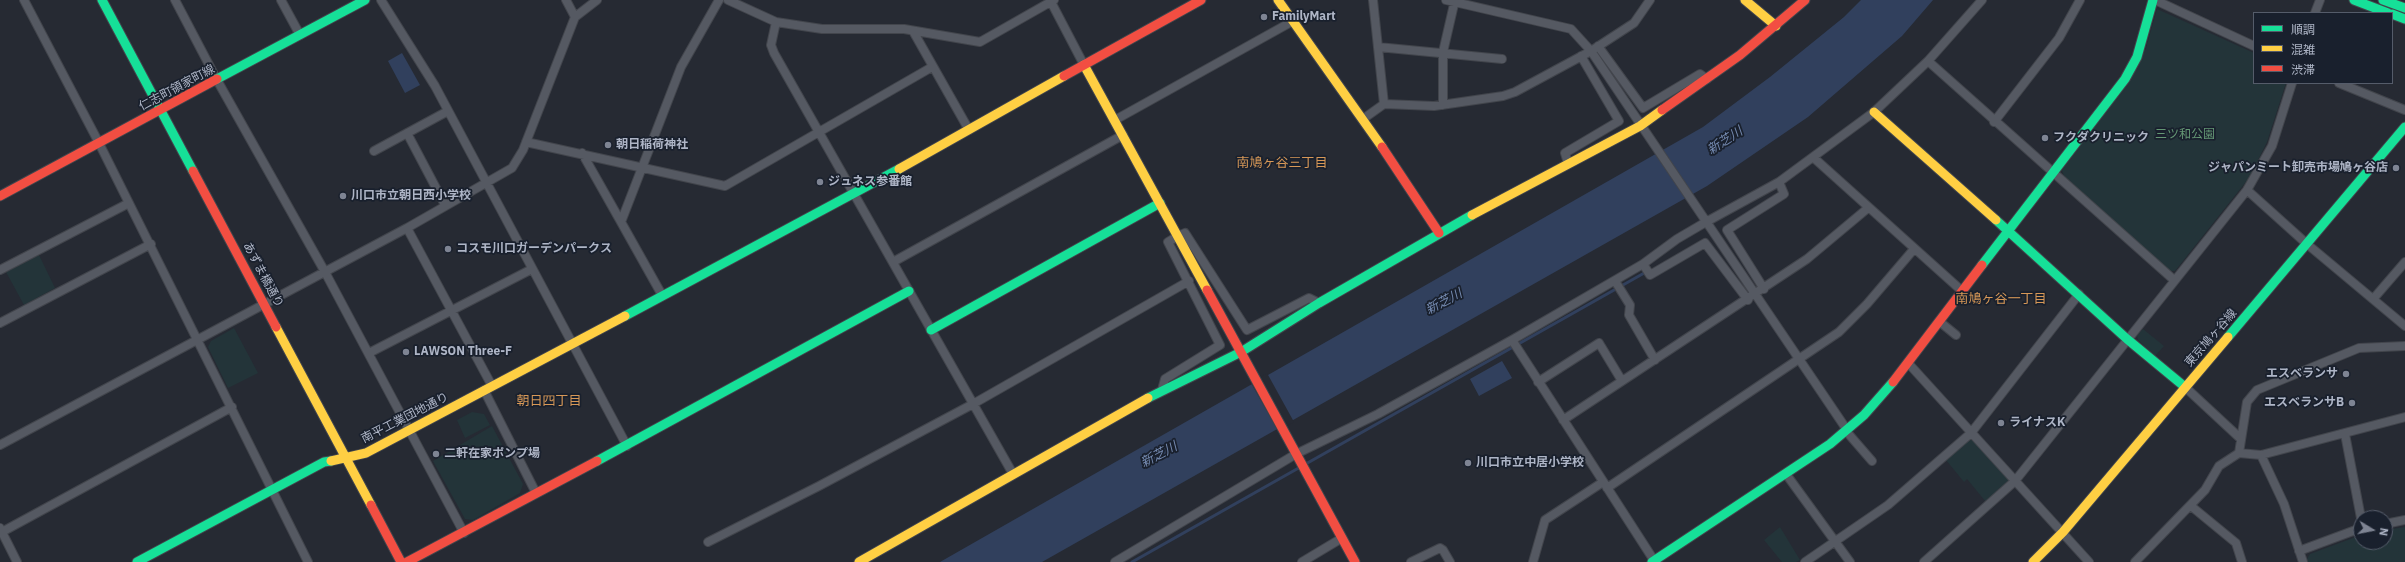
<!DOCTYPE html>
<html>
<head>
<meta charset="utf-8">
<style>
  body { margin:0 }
  #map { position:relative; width:2405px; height:562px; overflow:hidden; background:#262a33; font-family:"IBM Plex Sans","Noto Sans JP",sans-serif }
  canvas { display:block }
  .legend { position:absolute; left:2253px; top:12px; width:140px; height:72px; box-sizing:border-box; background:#19202d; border:1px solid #555c6a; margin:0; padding:5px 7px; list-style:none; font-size:12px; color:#aeb5c6 }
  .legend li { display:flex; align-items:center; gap:8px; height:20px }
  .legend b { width:20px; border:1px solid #555c6a }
  .north { position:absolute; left:2353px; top:510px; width:40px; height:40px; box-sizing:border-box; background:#19202d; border:1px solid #555c6a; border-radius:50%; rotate:100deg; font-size:11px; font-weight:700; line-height:16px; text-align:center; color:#aeb5c6 }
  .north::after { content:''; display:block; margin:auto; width:14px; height:18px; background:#7e8493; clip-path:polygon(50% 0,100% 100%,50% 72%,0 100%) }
</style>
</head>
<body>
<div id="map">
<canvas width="2405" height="562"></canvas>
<ul class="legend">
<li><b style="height:5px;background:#16e098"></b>順調</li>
<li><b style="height:5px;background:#ffcf43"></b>混雑</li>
<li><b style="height:5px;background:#f24e42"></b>渋滞</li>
</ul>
<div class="north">N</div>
</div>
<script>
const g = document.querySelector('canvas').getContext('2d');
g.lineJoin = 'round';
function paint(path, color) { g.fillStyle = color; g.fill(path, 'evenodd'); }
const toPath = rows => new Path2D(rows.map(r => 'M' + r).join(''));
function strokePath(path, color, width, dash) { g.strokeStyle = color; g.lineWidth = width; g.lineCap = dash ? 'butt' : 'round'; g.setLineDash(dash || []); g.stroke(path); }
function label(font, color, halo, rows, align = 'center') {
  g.font = font + ' "IBM Plex Sans","Noto Sans JP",sans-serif'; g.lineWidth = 3.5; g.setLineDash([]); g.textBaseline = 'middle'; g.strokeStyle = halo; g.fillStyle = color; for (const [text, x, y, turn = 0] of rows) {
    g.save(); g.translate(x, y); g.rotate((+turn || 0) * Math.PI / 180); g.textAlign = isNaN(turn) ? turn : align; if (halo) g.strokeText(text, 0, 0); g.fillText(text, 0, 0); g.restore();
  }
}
paint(toPath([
  [2157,9,2254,53,2254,83,2286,83,2267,142,2249,178,2175,271,2169,271,2064,176,2062,170,2137,66,2146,48],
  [39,255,55,288,24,305,6,272],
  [234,328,258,373,228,388,208,347,211,341],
  [2143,329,2164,346,2155,356,2138,340,2137,335],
  [472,412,484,414,490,425,465,438,457,420],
  [492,426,523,484,520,493,473,520,465,519,433,461],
  [1970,439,1973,439,2009,478,2009,482,1986,502,1967,479,1964,482,1946,460],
  [1780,527,1800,560,1796,562,1782,562,1764,540],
  [2405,527,2405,562,2308,562,2307,559,2310,554,2361,535,2361,542,2385,542,2385,530]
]), '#233439');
paint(toPath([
  [1861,0,1933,0,1902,36,1808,117,1707,186,1042,562,940,562,1703,127,1770,77,1844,17],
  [402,53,420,85,405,93,388,61],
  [1502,361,1512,378,1479,396,1470,379]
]), '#31405d');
paint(toPath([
  [1267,373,1294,422,1278,431,1251,383]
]), '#262a33');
strokePath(toPath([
  [1132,562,1646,272]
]), '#31405d', 3);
const street = toPath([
  [24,0,99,143,308,562],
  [175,0,217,80,325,272,464,533],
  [281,0,300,35],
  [381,0,435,86,627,446],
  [728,0,776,22,822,29,904,29,980,42,1054,0],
  [1050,0,1084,65],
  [1446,0,1571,29,1591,51,1847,430],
  [2155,0,2254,46],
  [2315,13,2320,0],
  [575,17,597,0],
  [776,22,771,45,774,53,1013,474],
  [913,31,969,130],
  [1598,46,1643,108,1700,74,1707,79],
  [1378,47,1502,59],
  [1928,61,2174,280],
  [2339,83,2405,110],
  [1384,104,1434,106,1503,96,1515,92,1591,51,1634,23,1650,0],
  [1443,105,1443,52,1455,0],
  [1363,119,1384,104,1373,0],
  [1115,120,1293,21],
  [1994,122,2059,38,2080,0],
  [407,133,445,205],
  [526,142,725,186,932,67],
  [374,151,448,111],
  [582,153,621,222],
  [1814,158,1962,291],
  [1568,163,1565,153,1619,121,1581,56],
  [2247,190,2307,244,2405,326],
  [407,228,492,386],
  [893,262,1123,135],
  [1643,264,1650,275,1705,243,1748,300],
  [0,270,129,203],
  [1615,281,1630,305,1629,315,1655,360],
  [1764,289,1727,230,1784,194,1779,182],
  [662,295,621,222,681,67,719,0],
  [2374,298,2405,262],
  [1940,322,1956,335],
  [0,323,151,244],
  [1512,340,1655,562],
  [369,353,532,269],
  [1909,364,2089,562],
  [1538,382,1599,343,1622,381],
  [2185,387,2241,439],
  [484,390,536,493],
  [1162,390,1165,379,1220,345,1168,242,1178,236,1185,233,1247,330,1309,298,1319,303],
  [1563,420,1807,259,1868,208],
  [1846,431,1872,461],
  [2345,434,2361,518],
  [0,445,407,228,512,168,523,150,575,17,566,0],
  [2239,453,2247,402,2257,390,2359,348,2405,346],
  [2261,455,2284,504,2303,562],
  [1786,474,1850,562],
  [1607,488,1839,332,1867,304,1914,249],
  [2191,506,2236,543,2242,562],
  [2385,524,2405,520],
  [0,528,17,562],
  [0,533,232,407],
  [708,542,819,486,973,404,1189,281],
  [2299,551,2361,528],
  [1115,562,1296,454,1378,414,1512,340,1643,264,1677,239,1706,222,1779,182,1874,112,1928,61,1982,0],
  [1302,562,1342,538],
  [1411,562,1440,548,1443,550,1450,562],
  [1533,562,1545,520,1603,482],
  [1805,562,1888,505,1971,433,2079,294],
  [1924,562,2015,481,2247,190,2272,146,2292,83],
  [2135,562,2205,490,2219,466,2239,453,2261,455,2405,417]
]);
const fast = toPath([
  [102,0,193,171],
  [2354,0,2388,13],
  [2383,0,2405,8],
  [2392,14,2405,19],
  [217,79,365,0],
  [1996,220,2127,339,2185,387],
  [1982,265,2125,79,2137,57,2153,0],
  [625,316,899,169],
  [931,330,1160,203],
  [2228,337,2405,127],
  [1148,398,1241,352,1319,303,1472,215],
  [597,461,909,291],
  [137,562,324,462,331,461],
  [1652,562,1830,444,1864,415,1893,382]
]);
const slow = toPath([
  [1278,0,1382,147],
  [1745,0,1776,26],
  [1084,65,1207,290],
  [1874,112,1996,220],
  [899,169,1064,76],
  [1472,215,1640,126,1662,110],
  [276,327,371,505],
  [331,461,366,453,625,316],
  [859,562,1148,398],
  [2033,562,2063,532,2228,337]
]);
const jam = toPath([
  [1064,76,1201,0],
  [1662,110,1740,55,1805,0],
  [1382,147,1439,233],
  [193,171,276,327],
  [0,196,217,79],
  [1207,290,1355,562],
  [1893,382,1982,265],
  [371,505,401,562],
  [407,562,597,461]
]);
strokePath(street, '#42454c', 10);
strokePath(fast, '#42454c', 11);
strokePath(slow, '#42454c', 11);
strokePath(jam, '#42454c', 11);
strokePath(street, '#555962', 8);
strokePath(fast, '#16e098', 9);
strokePath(slow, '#ffcf43', 9);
strokePath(jam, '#f24e42', 9);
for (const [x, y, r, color] of [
  [1264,17,4,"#7e8493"],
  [2045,138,4,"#7e8493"],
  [608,145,4,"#7e8493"],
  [2396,168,4,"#7e8493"],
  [820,182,4,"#7e8493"],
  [343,196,4,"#7e8493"],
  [448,249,4,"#7e8493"],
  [406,352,4,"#7e8493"],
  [2346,374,4,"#7e8493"],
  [2352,403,4,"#7e8493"],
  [2001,423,4,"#7e8493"],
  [436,454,4,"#7e8493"],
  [1468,463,4,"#7e8493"]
]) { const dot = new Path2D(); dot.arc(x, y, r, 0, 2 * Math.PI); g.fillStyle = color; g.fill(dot); strokePath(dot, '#19202d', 1.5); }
label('bold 12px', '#aeb5c6', '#19202d', [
  ["FamilyMart",1272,17],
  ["フクダクリニック",2053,138],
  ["朝日稲荷神社",616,145],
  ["ジャパンミート卸売市場鳩ヶ谷店",2388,168,"right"],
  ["ジュネス参番館",828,182],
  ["川口市立朝日西小学校",351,196],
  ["コスモ川口ガーデンパークス",456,249],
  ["LAWSON Three-F",414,352],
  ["エスベランサ",2338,374,"right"],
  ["エスベランサB",2344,403,"right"],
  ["ライナスK",2009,423],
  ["二軒在家ポンプ場",444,454],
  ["川口市立中居小学校",1476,463]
], 'left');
label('12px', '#aeb5c6', '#19202d', [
  ["仁志町領家町線",177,88,-28],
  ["あずま橋通り",263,275,62],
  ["東京鳩ヶ谷線",2211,338,-49],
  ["南平工業団地通り",405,418,-27]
]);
label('12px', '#649774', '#19202d', [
  ["三ツ和公園",2185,135]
]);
label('italic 13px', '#7489af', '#19202d', [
  ["新芝川",1725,141,-33],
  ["新芝川",1444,302,-28],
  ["新芝川",1159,455,-28]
]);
label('13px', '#d79857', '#19202d', [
  ["南鳩ヶ谷三丁目",1282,163],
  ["南鳩ヶ谷一丁目",2001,299],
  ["朝日四丁目",549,401]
]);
</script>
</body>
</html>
